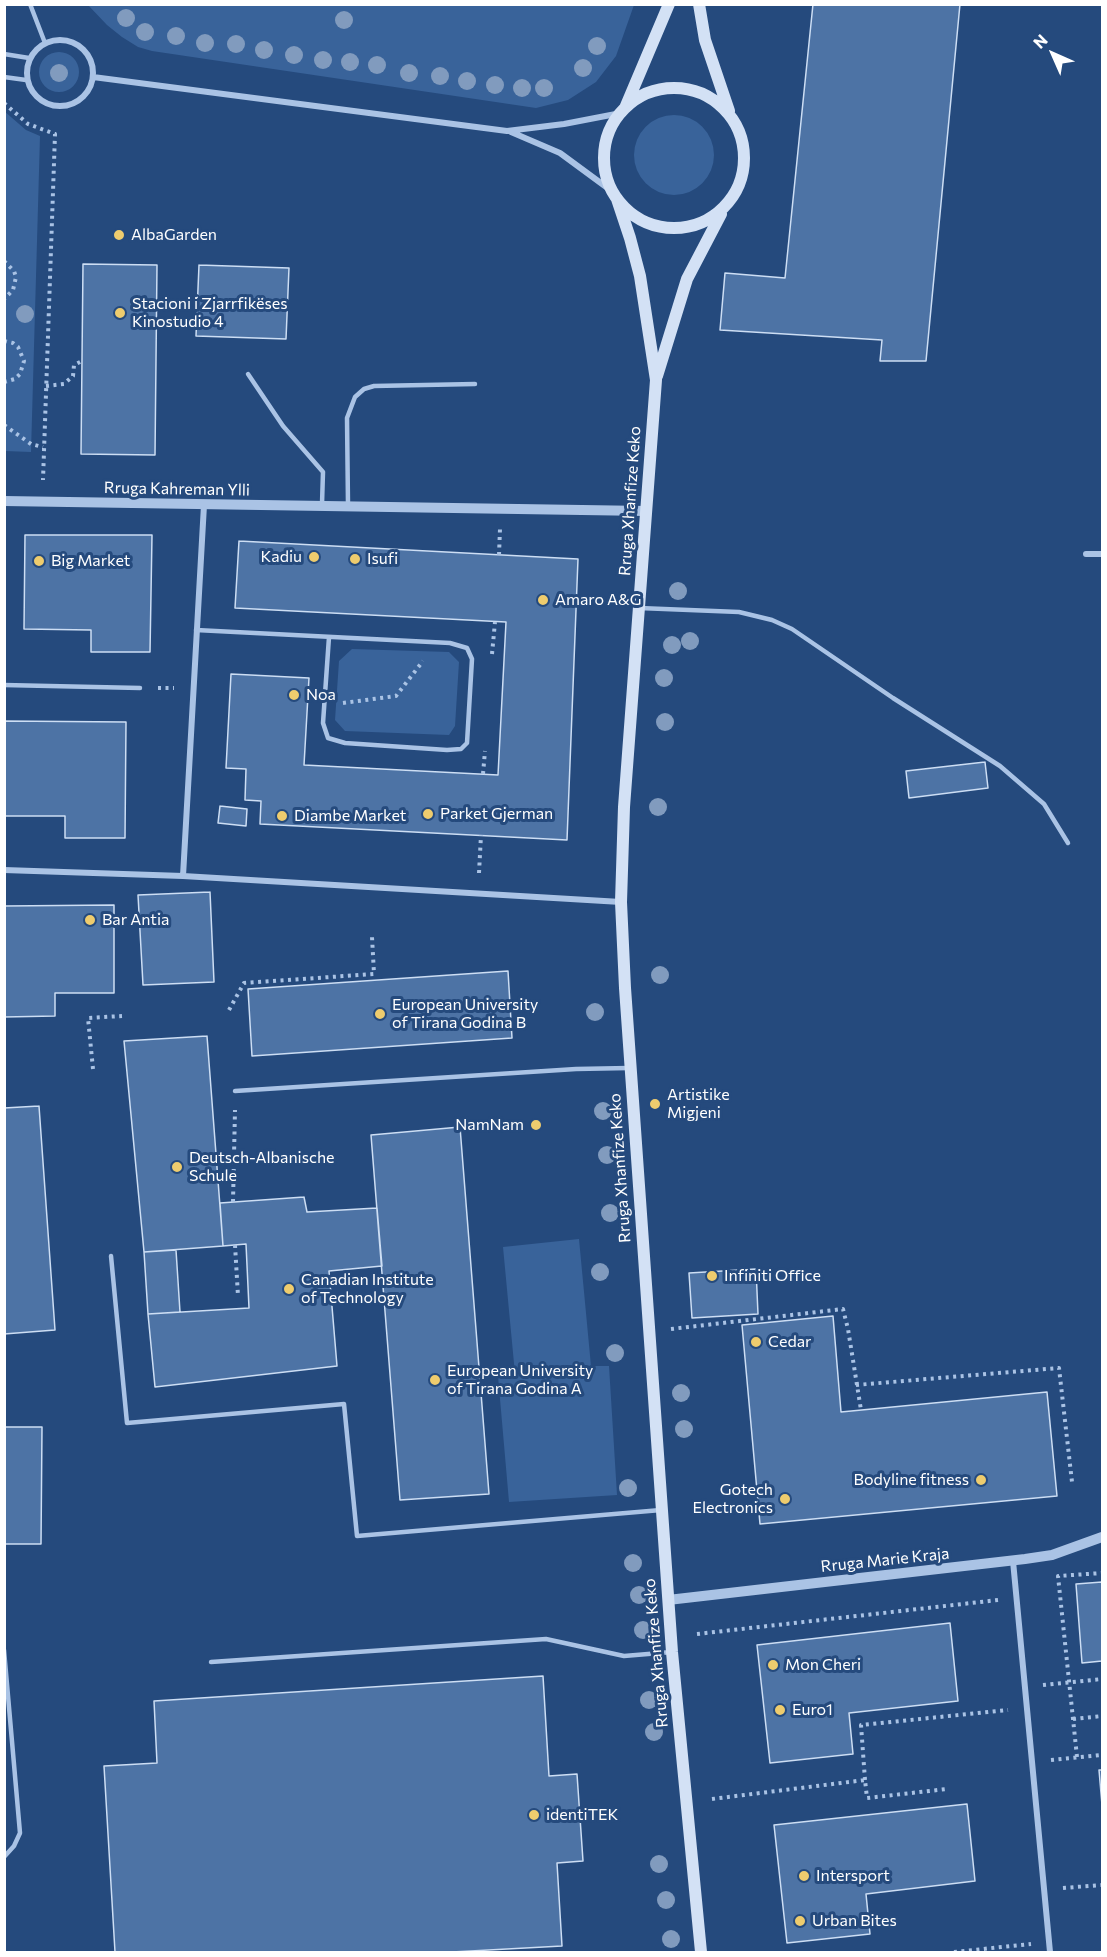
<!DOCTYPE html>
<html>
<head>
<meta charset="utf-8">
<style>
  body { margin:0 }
  #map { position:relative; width:1107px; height:1957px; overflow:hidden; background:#254a7d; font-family:Commissioner,sans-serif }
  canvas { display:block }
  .frame { position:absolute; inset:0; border:6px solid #fff; pointer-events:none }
  .north { position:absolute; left:1023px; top:24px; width:60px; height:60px; -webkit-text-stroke:4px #254a7d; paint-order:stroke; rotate:315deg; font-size:16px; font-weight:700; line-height:24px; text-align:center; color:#fff }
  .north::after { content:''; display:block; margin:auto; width:21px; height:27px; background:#fff; clip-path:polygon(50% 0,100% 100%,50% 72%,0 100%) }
</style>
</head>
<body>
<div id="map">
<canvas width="1107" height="1957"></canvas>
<div class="frame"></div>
<div class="north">N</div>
</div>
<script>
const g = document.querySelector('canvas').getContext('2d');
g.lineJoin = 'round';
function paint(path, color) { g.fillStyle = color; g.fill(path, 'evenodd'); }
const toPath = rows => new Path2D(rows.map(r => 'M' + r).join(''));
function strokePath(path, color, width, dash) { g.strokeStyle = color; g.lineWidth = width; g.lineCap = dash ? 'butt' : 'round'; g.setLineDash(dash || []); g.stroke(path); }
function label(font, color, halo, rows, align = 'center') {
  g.font = font + ' Commissioner,sans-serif'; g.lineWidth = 6; g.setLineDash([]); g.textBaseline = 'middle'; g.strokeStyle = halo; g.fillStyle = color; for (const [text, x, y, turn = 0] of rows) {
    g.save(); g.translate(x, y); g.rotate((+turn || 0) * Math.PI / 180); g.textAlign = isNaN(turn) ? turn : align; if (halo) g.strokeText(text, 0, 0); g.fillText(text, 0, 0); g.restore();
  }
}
paint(toPath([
  [88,5,634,5,616,56,596,82,568,100,536,108,152,51,138,47,122,37,107,25],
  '39 72a20 20 0 1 1 40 0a20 20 0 1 1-40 0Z',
  [4,111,26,130,40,136,31,452,5,451],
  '634 155a40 40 0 1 1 80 0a40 40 0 1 1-80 0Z',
  [352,649,449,652,459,662,455,726,449,735,345,731,335,720,339,661],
  [579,1239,591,1366,609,1366,617,1495,509,1502,498,1376,515,1374,503,1247]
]), '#39639a');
const building = toPath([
  [813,4,960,4,926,361,880,361,882,340,720,330,725,273,785,278,813,4],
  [83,264,157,265,155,455,81,454,83,264],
  [199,265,289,268,286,339,196,336,199,265],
  [25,535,152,535,150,652,91,652,91,630,24,629,25,535],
  [239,541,578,559,567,840,260,824,261,801,245,800,246,769,226,768,231,674,309,678,304,765,498,775,506,622,235,608,239,541],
  [4,721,126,722,125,838,65,838,65,816,4,816,4,721],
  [985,762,988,788,909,798,906,771,985,762],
  [220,806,247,809,246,826,218,823,220,806],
  [210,892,214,982,143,985,138,895,210,892],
  [114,905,114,993,55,993,55,1016,4,1017,4,906,114,905],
  [508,971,512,1038,252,1056,248,989,508,971],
  [207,1036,223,1246,144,1252,124,1041,207,1036],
  [39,1106,55,1330,4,1334,4,1108,39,1106],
  [460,1127,489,1494,400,1500,371,1135,460,1127],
  [304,1197,307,1212,377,1208,382,1266,329,1271,337,1366,155,1387,148,1314,249,1308,246,1244,223,1246,220,1203,304,1197],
  [176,1250,180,1312,148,1314,144,1252,176,1250],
  [756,1269,758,1314,692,1318,689,1273,756,1269],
  [833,1316,841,1412,1047,1392,1057,1496,760,1524,742,1325,833,1316],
  [4,1427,42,1427,41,1544,4,1544,4,1427],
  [1102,1582,1102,1661,1082,1663,1076,1584,1102,1582],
  [950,1623,958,1701,849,1713,853,1754,770,1763,757,1645,950,1623],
  [543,1676,549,1776,577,1774,583,1861,557,1863,562,1946,452,1952,115,1952,104,1766,157,1763,154,1701,543,1676],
  [1099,1770,1102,1770,1102,1805,1099,1770],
  [967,1804,975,1881,866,1894,870,1934,787,1943,774,1825,967,1804]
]);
paint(building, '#4d73a5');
strokePath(building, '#cddef4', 1.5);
strokePath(toPath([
  [4,103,28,124,55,134,43,480],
  [4,261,14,271,16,277,13,290,4,299],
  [4,341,13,343,18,347,24,361,20,374,15,379,4,382],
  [46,386,64,384,73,376,74,365,82,361],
  [4,425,31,444,43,447],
  [499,555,500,529],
  [492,654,495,622],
  [158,688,174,688],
  [343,703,396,696,423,661],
  [483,774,485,751],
  [479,873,481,835],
  [229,1010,244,983,374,974,372,937],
  [93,1069,88,1018,122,1016],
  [233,1202,235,1110],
  [235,1245,238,1296],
  [671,1329,843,1309,848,1329,861,1410],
  [856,1385,1059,1368,1072,1482],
  [697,1634,998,1600],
  [1043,1685,1102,1679],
  [1073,1719,1102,1716],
  [1077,1757,1058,1576,1102,1573],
  [1051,1760,1102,1755],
  [865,1780,861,1725,1008,1710],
  [712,1799,865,1780,867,1798,947,1789],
  [1063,1888,1102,1885],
  [954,1952,1031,1944]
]), '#aac3e5', 4, [3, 4.5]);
strokePath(toPath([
  [30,4,45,43],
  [4,54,29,58],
  [4,77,26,80],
  [248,374,283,426,323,472,322,504],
  [348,505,347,418,355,397,364,389,374,386,475,384],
  [639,608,739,612,772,620,792,629,893,698,1000,766,1044,804,1068,843],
  [196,630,450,643,467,648,472,659,467,743,461,749,447,750,345,743,328,738,323,723,329,637],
  [4,685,140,688],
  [235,1091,576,1069,629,1068],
  [111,1256,127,1423,344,1404,357,1536,661,1510],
  [4,1650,20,1833,14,1846,4,1857],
  [211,1662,546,1639,624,1656,672,1652]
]), '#aac3e5', 4.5);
strokePath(toPath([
  '27 73a33 33 0 1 1 66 0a33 33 0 1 1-66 0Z',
  [93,77,507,131,564,124,621,113],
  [511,132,560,153,613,192],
  [1086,554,1102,554],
  [4,870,183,876,621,902],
  [183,876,204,505],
  [1013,1561,1050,1952]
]), '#aac3e5', 6);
strokePath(toPath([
  [4,501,646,511],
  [668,1600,1025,1559,1052,1555,1102,1537]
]), '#aac3e5', 10);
strokePath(toPath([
  [699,4,705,40,729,111],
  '604 158a70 70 0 1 1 140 0a70 70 0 1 1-140 0Z',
  [625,108,669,4],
  [617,199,630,238,640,276,656,380,624,807,621,902,625,988,672,1652,701,1952],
  [657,376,687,279,721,214]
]), '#d3e1f5', 12);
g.fillStyle = '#819bbe';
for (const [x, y] of [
  [126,18],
  [344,20],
  [145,32],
  [176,36],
  [205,43],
  [236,44],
  [597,46],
  [264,50],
  [294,55],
  [323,60],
  [350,62],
  [377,65],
  [583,68],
  [59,73],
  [409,73],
  [440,76],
  [467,81],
  [495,85],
  [522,88],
  [544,88],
  [25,314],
  [678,591],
  [690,641],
  [672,645],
  [664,678],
  [665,722],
  [658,807],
  [660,975],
  [595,1012],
  [603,1111],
  [607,1155],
  [610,1213],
  [600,1272],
  [615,1353],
  [681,1393],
  [684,1429],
  [628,1488],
  [633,1563],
  [639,1595],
  [643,1630],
  [649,1700],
  [654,1732],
  [659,1864],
  [666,1900],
  [671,1939]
]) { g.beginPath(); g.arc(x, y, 9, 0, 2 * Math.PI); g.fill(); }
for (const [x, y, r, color] of [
  [119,235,6,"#eecc6e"],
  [120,313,6,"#eecc6e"],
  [314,557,6,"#eecc6e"],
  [355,559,6,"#eecc6e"],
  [39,561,6,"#eecc6e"],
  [543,600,6,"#eecc6e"],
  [294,695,6,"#eecc6e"],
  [428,814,6,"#eecc6e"],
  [282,816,6,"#eecc6e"],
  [90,920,6,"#eecc6e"],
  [380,1014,6,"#eecc6e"],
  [655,1104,6,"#eecc6e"],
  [536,1125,6,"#eecc6e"],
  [177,1167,6,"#eecc6e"],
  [712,1276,6,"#eecc6e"],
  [289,1289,6,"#eecc6e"],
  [756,1342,6,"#eecc6e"],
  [435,1380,6,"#eecc6e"],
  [981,1480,6,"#eecc6e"],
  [785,1499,6,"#eecc6e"],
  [773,1665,6,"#eecc6e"],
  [780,1710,6,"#eecc6e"],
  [534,1815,6,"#eecc6e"],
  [804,1876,6,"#eecc6e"],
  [800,1921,6,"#eecc6e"]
]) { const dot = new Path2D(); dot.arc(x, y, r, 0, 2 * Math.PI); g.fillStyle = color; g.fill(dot); strokePath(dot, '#254a7d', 2); }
label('16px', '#fff', '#254a7d', [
  ["AlbaGarden",131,235],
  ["Stacioni i Zjarrfikëses",132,304],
  ["Kinostudio 4",132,322],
  ["Kadiu",302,557,"right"],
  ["Isufi",367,559],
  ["Big Market",51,561],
  ["Amaro A&G",555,600],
  ["Noa",306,695],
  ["Parket Gjerman",440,814],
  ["Diambe Market",294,816],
  ["Bar Antia",102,920],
  ["European University",392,1005],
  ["of Tirana Godina B",392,1023],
  ["Artistike",667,1095],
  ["Migjeni",667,1113],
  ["NamNam",524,1125,"right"],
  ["Deutsch-Albanische",189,1158],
  ["Schule",189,1176],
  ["Infiniti Office",724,1276],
  ["Canadian Institute",301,1280],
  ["of Technology",301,1298],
  ["Cedar",768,1342],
  ["European University",447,1371],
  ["of Tirana Godina A",447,1389],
  ["Bodyline fitness",969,1480,"right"],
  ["Gotech",773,1490,"right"],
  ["Electronics",773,1508,"right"],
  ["Mon Cheri",785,1665],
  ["Euro1",792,1710],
  ["identiTEK",546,1815],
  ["Intersport",816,1876],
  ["Urban Bites",812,1921]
], 'left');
label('16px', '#fff', '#254a7d', [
  ["Rruga Kahreman Ylli",177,489,1],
  ["Rruga Xhanfize Keko",630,501,-86],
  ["Rruga Xhanfize Keko",620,1168,-94],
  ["Rruga Marie Kraja",885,1560,-6],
  ["Rruga Xhanfize Keko",656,1653,-95]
]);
</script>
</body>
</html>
